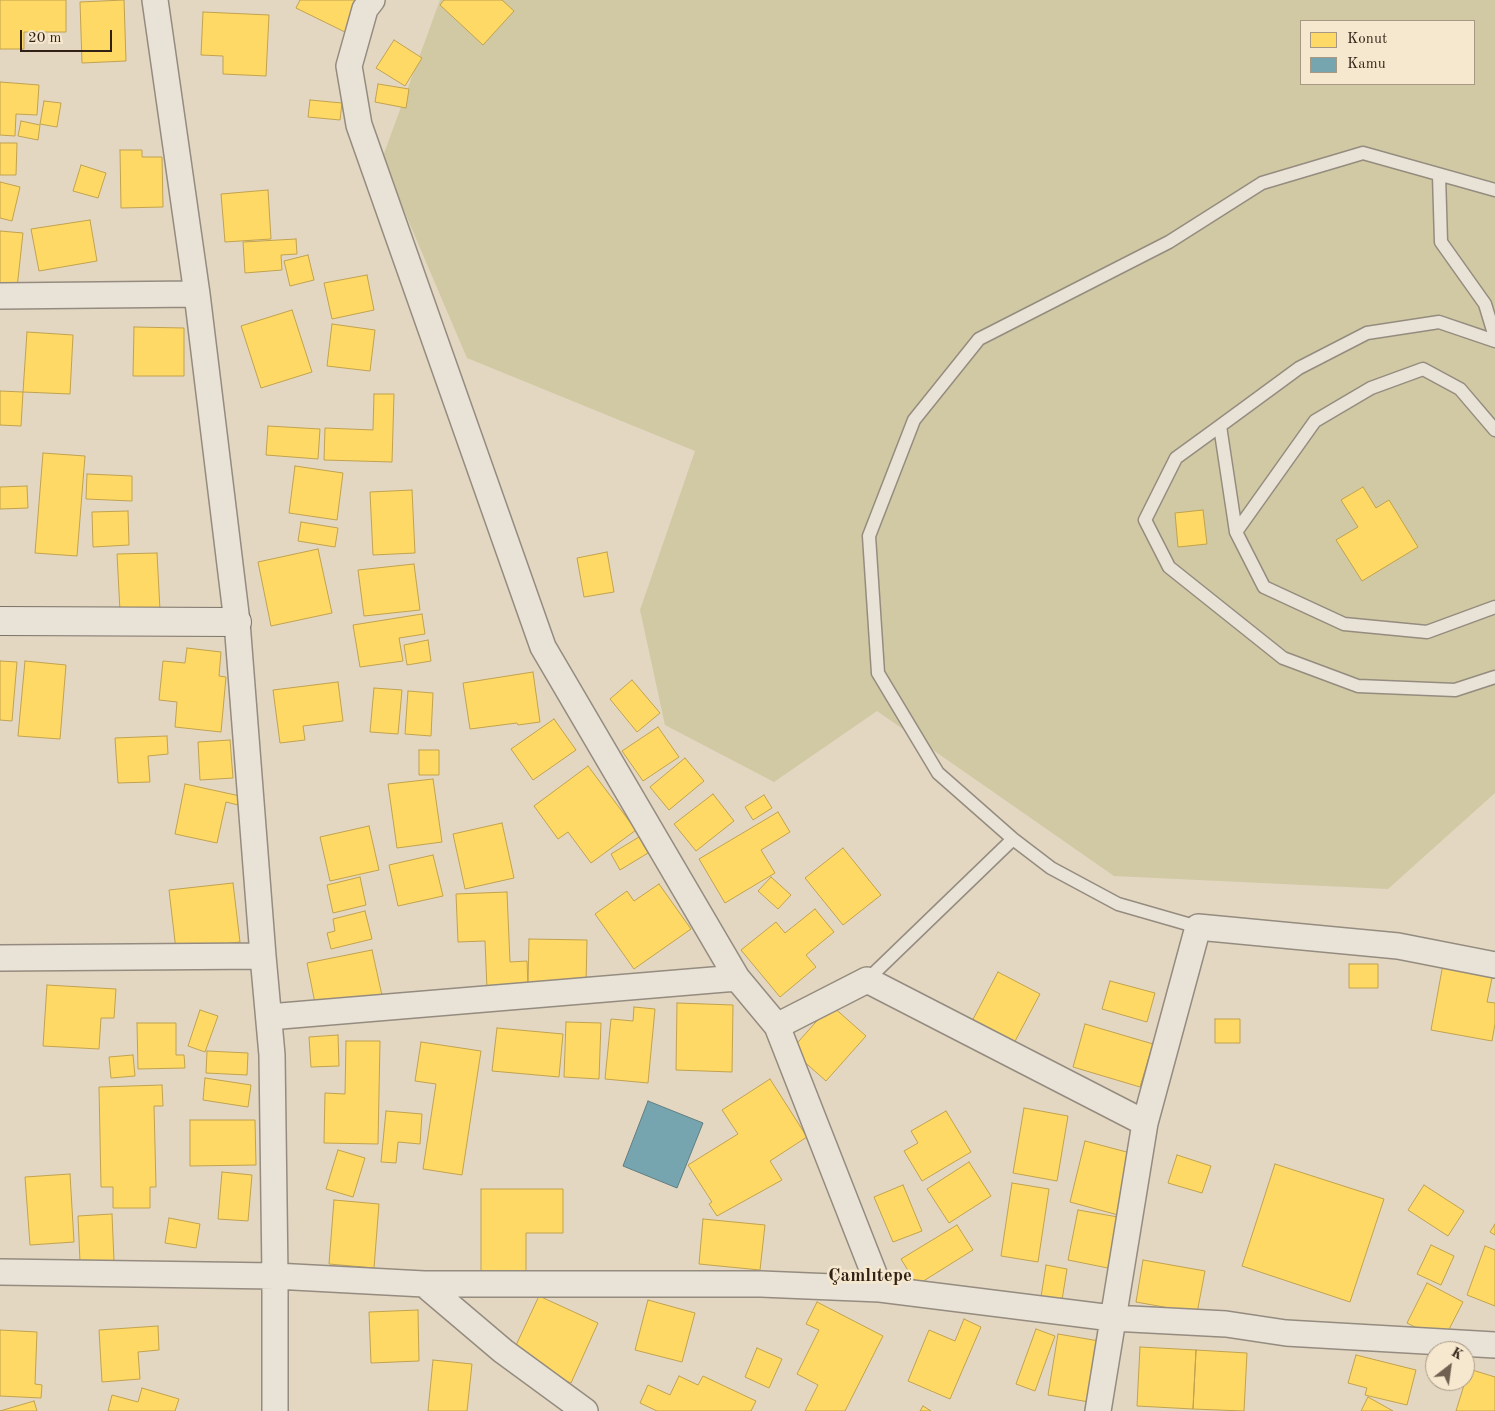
<!DOCTYPE html>
<html>
<head>
<meta charset="utf-8">
<style>
  body { margin:0 }
  #map { position:relative; width:1495px; height:1411px; overflow:hidden; background:#e3d7c2; font-family:"Old Standard TT",serif }
  canvas { display:block }
  .legend { position:absolute; left:1300px; top:20px; width:175px; height:65px; box-sizing:border-box; background:#f6e8ce; border:1px solid #a79884; margin:0; padding:6px 9px; list-style:none; font-size:15px; color:#302015 }
  .legend li { display:flex; align-items:center; gap:10px; height:25px }
  .legend b { width:25px; border:1px solid #a79884 }
  .north { position:absolute; left:1425px; top:1341px; width:50px; height:50px; box-sizing:border-box; background:#f6e8ce; border:1px solid #a79884; border-radius:50%; rotate:30deg; font-size:14px; font-weight:700; line-height:20px; text-align:center; color:#302015 }
  .north::after { content:''; display:block; margin:auto; width:18px; height:22px; background:#6f6052; clip-path:polygon(50% 0,100% 100%,50% 72%,0 100%) }
  .scale { position:absolute; left:20px; top:30px; width:92px; height:22px; box-sizing:border-box; border:2px solid #302015; border-top:0; padding-left:6px; font-size:15px; line-height:18px; white-space:nowrap; color:#302015; -webkit-text-stroke:4px #f6e8ce; paint-order:stroke }
</style>
</head>
<body>
<div id="map">
<canvas width="1495" height="1411"></canvas>
<ul class="legend">
<li><b style="height:14px;background:#ffd966"></b>Konut</li>
<li><b style="height:14px;background:#76a5af"></b>Kamu</li>
</ul>
<div class="north">K</div>
<div class="scale">20 m</div>
</div>
<script>
const g = document.querySelector('canvas').getContext('2d');
g.lineJoin = 'round';
function paint(path, color) { g.fillStyle = color; g.fill(path, 'evenodd'); }
const toPath = rows => new Path2D(rows.map(r => 'M' + r).join(''));
function strokePath(path, color, width, dash) { g.strokeStyle = color; g.lineWidth = width; g.lineCap = dash ? 'butt' : 'round'; g.setLineDash(dash || []); g.stroke(path); }
function label(font, color, halo, rows, align = 'center') {
  g.font = font + ' "Old Standard TT",serif'; g.lineWidth = 5; g.setLineDash([]); g.textBaseline = 'middle'; g.strokeStyle = halo; g.fillStyle = color; for (const [text, x, y, turn = 0] of rows) {
    g.save(); g.translate(x, y); g.rotate((+turn || 0) * Math.PI / 180); g.textAlign = isNaN(turn) ? turn : align; if (halo) g.strokeText(text, 0, 0); g.fillText(text, 0, 0); g.restore();
  }
}
paint(toPath([
  [440,0,1495,0,1495,793,1388,889,1114,876,877,711,774,782,665,725,640,610,695,451,467,358,382,159],
  [1301,21,1474,21,1474,84,1301,84]
]), '#d0c9a3');
const homes = toPath([
  [0,0,66,0,66,32,24,32,24,49,0,49,0,0],
  [124,0,126,61,82,63,80,2,124,0],
  [300,0,365,0,349,34,296,8,300,0],
  [444,0,502,0,514,11,483,45,440,5,444,0],
  [203,12,269,15,266,76,223,74,223,56,201,55,203,12],
  [394,40,422,58,405,86,376,68,394,40],
  [0,82,39,85,37,115,16,114,15,136,0,135,0,82],
  [378,84,409,89,406,108,375,102,378,84],
  [310,100,342,103,340,120,308,117,310,100],
  [44,101,61,103,57,127,40,124,44,101],
  [21,121,40,125,38,140,18,136,21,121],
  [0,143,17,143,16,175,0,175,0,143],
  [120,150,142,150,142,157,162,157,163,207,121,208,120,150],
  [81,165,106,173,98,198,73,191,81,165],
  [0,182,20,187,12,221,0,218,0,182],
  [268,190,271,239,225,242,221,194,268,190],
  [90,220,97,261,39,271,31,229,90,220],
  [0,231,23,233,17,288,0,286,0,231],
  [296,239,297,254,281,255,282,270,245,273,243,242,296,239],
  [308,255,314,280,290,286,284,261,308,255],
  [367,275,374,310,332,319,324,283,367,275],
  [292,310,312,372,261,388,241,326,292,310],
  [332,324,375,330,370,371,327,366,332,324],
  [134,327,184,328,184,376,133,376,134,327],
  [27,332,73,335,70,394,23,392,27,332],
  [0,391,23,392,21,426,0,425,0,391],
  [374,394,394,394,392,462,324,460,325,428,373,430,374,394],
  [268,426,320,429,318,459,266,455,268,426],
  [43,453,85,456,77,556,35,553,43,453],
  [295,466,343,473,337,520,289,513,295,466],
  [87,474,132,476,132,501,86,499,87,474],
  [27,486,28,508,0,509,0,487,27,486],
  [1363,487,1376,508,1389,500,1418,547,1362,581,1336,540,1358,527,1341,500,1363,487],
  [412,490,415,553,373,555,370,492,412,490],
  [1203,510,1207,544,1178,547,1175,513,1203,510],
  [128,511,129,545,93,547,92,512,128,511],
  [301,522,338,528,335,547,298,541,301,522],
  [318,549,332,613,271,626,258,562,318,549],
  [607,552,614,592,584,597,577,558,607,552],
  [157,553,160,610,120,611,117,554,157,553],
  [414,564,420,610,364,616,358,570,414,564],
  [422,614,425,634,399,638,403,661,360,667,353,625,422,614],
  [428,640,431,661,407,665,404,645,428,640],
  [187,648,221,652,219,676,226,677,221,732,175,727,177,702,159,700,163,661,185,663,187,648],
  [0,661,17,662,12,721,0,720,0,661],
  [25,661,66,665,60,739,18,736,25,661],
  [533,672,540,722,518,725,517,723,470,729,463,683,533,672],
  [632,680,660,713,637,732,610,699,632,680],
  [338,682,343,721,303,726,305,740,280,743,273,690,338,682],
  [374,688,402,690,398,734,370,732,374,688],
  [408,691,433,693,431,736,405,734,408,691],
  [554,719,576,750,533,780,511,749,554,719],
  [658,727,679,757,643,781,622,751,658,727],
  [167,736,168,754,148,756,150,782,118,783,115,738,167,736],
  [230,740,233,778,200,780,198,742,230,740],
  [419,750,439,750,439,775,419,775,419,750],
  [685,758,704,781,669,810,650,787,685,758],
  [588,766,636,830,591,863,568,832,558,839,534,806,588,766],
  [433,779,442,842,397,848,388,784,433,779],
  [185,784,240,796,238,805,226,802,217,843,175,834,185,784],
  [713,794,734,821,696,851,674,824,713,794],
  [764,795,772,808,753,820,745,807,764,795],
  [778,812,790,832,761,850,775,873,725,903,699,859,778,812],
  [502,823,514,878,465,889,453,834,502,823],
  [369,826,379,870,330,881,320,837,369,826],
  [639,837,648,853,620,870,611,854,639,837],
  [843,848,881,895,843,925,805,878,843,848],
  [433,855,443,896,398,906,389,865,433,855],
  [360,877,366,905,333,913,327,885,360,877],
  [771,877,791,895,778,909,758,891,771,877],
  [233,883,240,942,176,950,169,890,233,883],
  [659,884,691,929,634,969,595,914,627,891,634,901,659,884],
  [507,892,510,962,527,961,528,987,487,989,485,941,458,942,456,894,507,892],
  [815,909,834,932,806,955,816,967,780,997,741,950,776,922,785,933,815,909],
  [365,911,372,939,331,949,327,933,335,931,333,919,365,911],
  [529,939,587,940,586,984,528,983,529,939],
  [372,950,383,1000,317,1013,307,963,372,950],
  [1349,964,1378,964,1378,988,1349,988,1349,964],
  [1443,964,1493,973,1487,1002,1495,1003,1495,1024,1492,1041,1431,1030,1443,964],
  [998,972,1040,994,1013,1045,971,1023,998,972],
  [1110,981,1155,993,1147,1022,1102,1009,1110,981],
  [47,985,116,989,114,1018,101,1018,99,1049,43,1046,47,985],
  [677,1003,733,1005,732,1072,676,1070,677,1003],
  [831,1005,866,1036,826,1081,791,1050,831,1005],
  [634,1007,655,1009,648,1083,605,1079,611,1019,633,1021,634,1007],
  [200,1010,218,1016,205,1052,188,1046,200,1010],
  [1215,1019,1240,1019,1240,1043,1215,1043,1215,1019],
  [566,1022,601,1023,599,1079,564,1077,566,1022],
  [137,1023,176,1023,176,1055,184,1055,185,1068,138,1069,137,1023],
  [1085,1024,1153,1044,1140,1087,1073,1067,1085,1024],
  [497,1028,563,1034,559,1077,492,1071,497,1028],
  [338,1035,339,1066,311,1067,309,1037,338,1035],
  [346,1041,380,1041,378,1144,324,1143,325,1093,345,1094,346,1041],
  [421,1042,481,1051,462,1175,423,1169,436,1084,415,1081,421,1042],
  [207,1051,248,1053,247,1075,206,1073,207,1051],
  [133,1055,135,1076,111,1078,109,1057,133,1055],
  [205,1078,251,1085,248,1107,203,1100,205,1078],
  [770,1079,807,1137,770,1161,782,1180,717,1216,709,1204,712,1202,688,1165,738,1134,722,1110,770,1079],
  [162,1085,163,1106,154,1106,156,1187,150,1187,150,1208,113,1208,113,1187,101,1187,99,1087,162,1085],
  [1024,1108,1068,1116,1057,1181,1013,1173,1024,1108],
  [386,1111,422,1114,420,1144,398,1142,396,1163,381,1162,386,1111],
  [946,1111,971,1152,922,1181,904,1151,918,1143,911,1131,946,1111],
  [190,1120,255,1120,256,1165,190,1166,190,1120],
  [1085,1141,1138,1155,1122,1216,1070,1202,1085,1141],
  [338,1150,365,1158,353,1197,326,1189,338,1150],
  [1177,1155,1211,1166,1202,1193,1168,1183,1177,1155],
  [969,1162,991,1196,949,1223,927,1189,969,1162],
  [1275,1164,1384,1199,1350,1302,1242,1266,1275,1164],
  [222,1172,252,1175,248,1221,218,1219,222,1172],
  [70,1174,74,1242,30,1245,25,1177,70,1174],
  [1012,1183,1049,1189,1038,1262,1001,1256,1012,1183],
  [903,1185,922,1231,893,1242,874,1197,903,1185],
  [1424,1185,1464,1211,1448,1236,1408,1210,1424,1185],
  [481,1189,563,1189,563,1233,526,1233,526,1274,481,1274,481,1189],
  [334,1200,379,1204,374,1268,329,1264,334,1200],
  [1078,1210,1118,1217,1108,1268,1068,1260,1078,1210],
  [112,1214,114,1261,80,1262,78,1216,112,1214],
  [169,1218,200,1224,196,1248,165,1243,169,1218],
  [703,1219,765,1225,760,1270,699,1264,703,1219],
  [1495,1224,1495,1235,1490,1232,1495,1224],
  [957,1225,973,1250,917,1285,901,1259,957,1225],
  [1431,1245,1454,1256,1441,1285,1417,1274,1431,1245],
  [1485,1246,1495,1250,1495,1306,1467,1295,1485,1246],
  [1143,1260,1205,1271,1197,1313,1136,1302,1143,1260],
  [1046,1265,1067,1269,1062,1300,1041,1297,1046,1265],
  [1427,1283,1463,1302,1443,1341,1407,1323,1427,1283],
  [539,1296,598,1323,571,1383,511,1356,539,1296],
  [648,1300,695,1313,682,1362,635,1350,648,1300],
  [817,1302,883,1336,845,1411,805,1411,818,1385,797,1374,819,1330,806,1324,817,1302],
  [418,1310,419,1361,371,1363,369,1312,418,1310],
  [964,1319,981,1327,950,1399,908,1381,929,1330,955,1341,964,1319],
  [158,1326,159,1350,138,1352,140,1379,102,1382,99,1330,158,1326],
  [1036,1329,1055,1336,1035,1391,1016,1384,1036,1329],
  [0,1330,37,1332,35,1384,42,1385,41,1398,0,1396,0,1330],
  [1058,1334,1105,1342,1095,1403,1048,1395,1058,1334],
  [1140,1347,1196,1350,1193,1409,1137,1406,1140,1347],
  [757,1348,782,1359,769,1388,745,1377,757,1348],
  [1196,1350,1247,1353,1244,1411,1193,1409,1196,1350],
  [1356,1355,1416,1370,1407,1405,1365,1395,1367,1388,1348,1383,1356,1355],
  [433,1360,472,1364,467,1411,428,1411,433,1360],
  [1469,1369,1495,1377,1495,1411,1456,1411,1469,1369],
  [679,1376,698,1385,703,1376,756,1401,751,1411,657,1411,640,1403,648,1385,670,1395,679,1376],
  [142,1388,179,1399,175,1411,108,1411,112,1395,138,1402,142,1388],
  [1368,1397,1393,1411,1361,1411,1368,1397],
  [34,1401,37,1411,0,1411,34,1401],
  [923,1406,931,1411,920,1411,923,1406]
]);
paint(homes, '#ffd966');
strokePath(homes, '#c1a24e', 1);
const public = toPath([
  [648,1101,703,1123,677,1188,623,1166,648,1101]
]);
paint(public, '#76a5af');
strokePath(public, '#617d81', 1);
const lane = toPath([
  [1439,175,1441,242,1485,304,1495,337],
  [1495,341,1439,322,1367,333,1299,368,1220,426,1236,532,1264,587,1344,624,1427,632,1495,607],
  [1220,426,1176,458,1145,520,1169,567,1283,658,1358,686,1455,690,1495,677],
  [1236,532,1315,421,1371,388,1423,369,1460,389,1495,430],
  [1198,927,1118,904,1051,868,1013,839,938,773,878,673,869,536,914,420,979,339,1169,242,1262,183,1363,153,1495,190],
  [867,980,1013,839]
]);
const street = toPath([
  [155,0,197,294,237,622,263,956,272,1055,275,1276,275,1411],
  [372,0,365,9,349,66,359,125,543,647,737,978,777,1026,880,1289],
  [0,296,197,294],
  [0,958,263,956],
  [269,1017,737,978],
  [777,1026,867,980,1145,1123],
  [0,1272,275,1276,424,1284,761,1284,880,1289,1112,1318,1226,1324,1286,1333,1495,1345],
  [424,1284,503,1351,585,1411],
  [1098,1411,1145,1123,1198,927,1398,946,1495,965]
]);
const secondary = toPath([
  [0,621,237,622]
]);
strokePath(lane, '#958c7f', 15);
strokePath(street, '#958c7f', 28);
strokePath(secondary, '#7c7368', 30);
strokePath(lane, '#e8e2d7', 12);
strokePath(street, '#e8e2d7', 25);
strokePath(secondary, '#e8e2d7', 28);
label('bold 19px', '#302015', '#f6e8ce', [
  ["Çamlıtepe",870,1276]
]);
</script>
</body>
</html>
